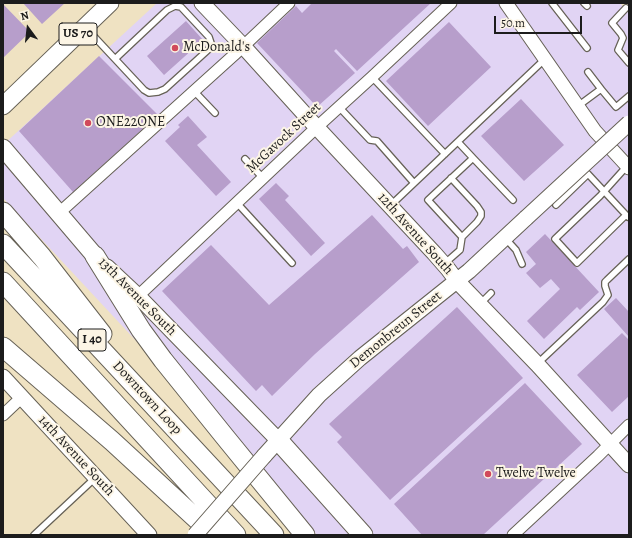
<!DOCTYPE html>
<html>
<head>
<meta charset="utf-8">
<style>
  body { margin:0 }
  #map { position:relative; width:632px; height:538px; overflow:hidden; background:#efe2c2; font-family:Alegreya,serif }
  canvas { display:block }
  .frame { position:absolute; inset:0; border:4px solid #1c1c1c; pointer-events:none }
  .north { position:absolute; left:8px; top:8px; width:40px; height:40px; -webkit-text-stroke:3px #fcf5e5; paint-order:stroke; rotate:345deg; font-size:11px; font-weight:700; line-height:16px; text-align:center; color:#1c1c1c }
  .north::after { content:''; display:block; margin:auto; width:14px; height:18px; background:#1c1c1c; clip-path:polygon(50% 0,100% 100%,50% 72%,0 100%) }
  .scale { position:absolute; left:494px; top:16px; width:88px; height:18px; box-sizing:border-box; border:2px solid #1c1c1c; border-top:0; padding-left:5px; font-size:12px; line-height:14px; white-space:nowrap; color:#1c1c1c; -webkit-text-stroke:3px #fcf5e5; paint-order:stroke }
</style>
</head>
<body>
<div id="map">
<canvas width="632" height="538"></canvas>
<div class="frame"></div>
<div class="north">N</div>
<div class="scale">50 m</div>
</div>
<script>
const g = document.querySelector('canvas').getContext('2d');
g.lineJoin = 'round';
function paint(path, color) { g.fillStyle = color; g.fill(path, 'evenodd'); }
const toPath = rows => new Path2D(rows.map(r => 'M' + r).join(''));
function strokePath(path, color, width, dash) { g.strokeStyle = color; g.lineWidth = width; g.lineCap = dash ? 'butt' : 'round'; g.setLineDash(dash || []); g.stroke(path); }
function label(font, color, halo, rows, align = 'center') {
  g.font = font + ' Alegreya,serif'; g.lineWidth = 4; g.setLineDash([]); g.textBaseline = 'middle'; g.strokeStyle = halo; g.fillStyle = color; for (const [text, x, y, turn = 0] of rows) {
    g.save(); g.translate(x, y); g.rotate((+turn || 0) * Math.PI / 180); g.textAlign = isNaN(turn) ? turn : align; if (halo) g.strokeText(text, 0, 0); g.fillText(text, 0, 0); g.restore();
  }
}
paint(toPath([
  [157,3,620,3,629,13,629,535,317,535,3,198,3,145]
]), '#e1d4f4');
paint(toPath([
  [23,3,65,3,42,24],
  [312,3,431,3,357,71,336,49,334,51,355,73,317,107,257,43,296,6,302,13],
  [3,4,30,32,3,58],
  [186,21,203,40,164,75,147,56],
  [449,22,491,67,428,126,386,81],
  [99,56,158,115,73,192,19,131],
  [521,99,564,145,524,181,481,136],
  [188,116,207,137,197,145,231,182,216,196,165,141,180,127,178,125],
  [276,183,289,196,285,200,325,243,311,256,259,199],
  [372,215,403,249,407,246,419,262,315,354,272,396,262,385,256,391,162,291,211,245,269,305],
  [545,234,599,292,580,310,577,307,544,339,527,321,560,289,551,279,540,288,526,273,536,264,526,252],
  [616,298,629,312,629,337,604,309],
  [457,307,523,378,390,500,337,442,342,437,329,424],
  [622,333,629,340,629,396,612,412,577,375],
  [525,383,582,444,483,535,422,535,394,504]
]), '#b79ecb');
const service = toPath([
  [552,3,587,48],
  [584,3,587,6],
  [626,8,612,23,621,34,623,38,618,50,629,63],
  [87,29,144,90,149,93,158,92,165,89,209,49,211,43,209,37,181,7,175,6,167,10,115,59],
  [588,72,601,89],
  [372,77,445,154],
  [194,91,215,113],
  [578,106,601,89,616,107,629,96],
  [339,107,370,140,377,141,414,183],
  [458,142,473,158,428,200,462,237],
  [473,158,513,200],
  [245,159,263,178],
  [237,203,292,263],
  [391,205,545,59],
  [556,205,588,174,628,217],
  [626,215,577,263,555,239,600,196,627,166],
  [505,238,516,250,522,264],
  [444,264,460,250,462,237,477,222,481,216,481,212,477,206,451,178],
  [480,304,491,293],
  [537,364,603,302,608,295,605,286,605,282,607,280,629,259],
  [34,535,95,478]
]);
const minor = toPath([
  [59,213,234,55,289,3],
  [138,296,317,127,372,77,451,3],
  [3,415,22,397],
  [513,535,598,456,629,425]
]);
const tertiary = toPath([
  [506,3,595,131,629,168]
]);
const secondary = toPath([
  [202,3,243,46,309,119,434,253,448,269,457,281,537,364,629,465],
  [107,267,138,296,278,440],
  [3,377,149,535],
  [264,456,319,395,360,358,469,271,526,218]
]);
const primary = toPath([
  [3,106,110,3],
  [3,148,95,256]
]);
const motorway = toPath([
  [3,212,42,257,102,334],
  [3,244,274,535],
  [95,256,141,330,163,360,225,437,305,535],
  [3,282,236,535],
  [3,347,112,441,214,535],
  [278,440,363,535]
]);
strokePath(service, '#666156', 8);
strokePath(minor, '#666156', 13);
strokePath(tertiary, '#666156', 15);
strokePath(secondary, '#666156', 17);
strokePath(primary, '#666156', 19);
strokePath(motorway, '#666156', 21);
strokePath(service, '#fff', 5.5);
strokePath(minor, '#fff', 11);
strokePath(tertiary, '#fff', 13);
strokePath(secondary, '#fff', 15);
strokePath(primary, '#fff', 17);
strokePath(motorway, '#fff', 19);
const secondaryBridge = toPath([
  [526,218,629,123],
  [195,535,264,456]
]);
strokePath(secondaryBridge, '#666156', 17, []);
strokePath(secondaryBridge, '#fff', 15);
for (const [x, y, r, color] of [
  [175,48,4,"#d1495b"],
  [88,123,4,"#d1495b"],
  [488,474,4,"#d1495b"]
]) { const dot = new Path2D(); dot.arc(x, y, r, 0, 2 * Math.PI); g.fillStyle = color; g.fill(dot); strokePath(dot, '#fcf5e5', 1.5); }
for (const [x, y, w] of [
  [78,34,38],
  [92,340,28]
]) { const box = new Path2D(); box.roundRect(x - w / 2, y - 11, w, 22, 3); g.fillStyle = '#fcf5e5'; g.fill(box); strokePath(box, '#1c1c1c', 1); }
label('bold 13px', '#1c1c1c', null, [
  ["US 70",78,34],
  ["I 40",92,340]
]);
label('14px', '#1c1c1c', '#fcf5e5', [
  ["McDonald's",183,48],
  ["ONE22ONE",96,123],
  ["Twelve Twelve",496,474]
], 'left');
label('14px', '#1c1c1c', '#fcf5e5', [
  ["McGavock Street",284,138,-43],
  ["12th Avenue South",415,234,48],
  ["13th Avenue South",137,297,45],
  ["Demonbreun Street",396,330,-39],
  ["Downtown Loop",147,398,47],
  ["14th Avenue South",76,456,47]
]);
</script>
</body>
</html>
